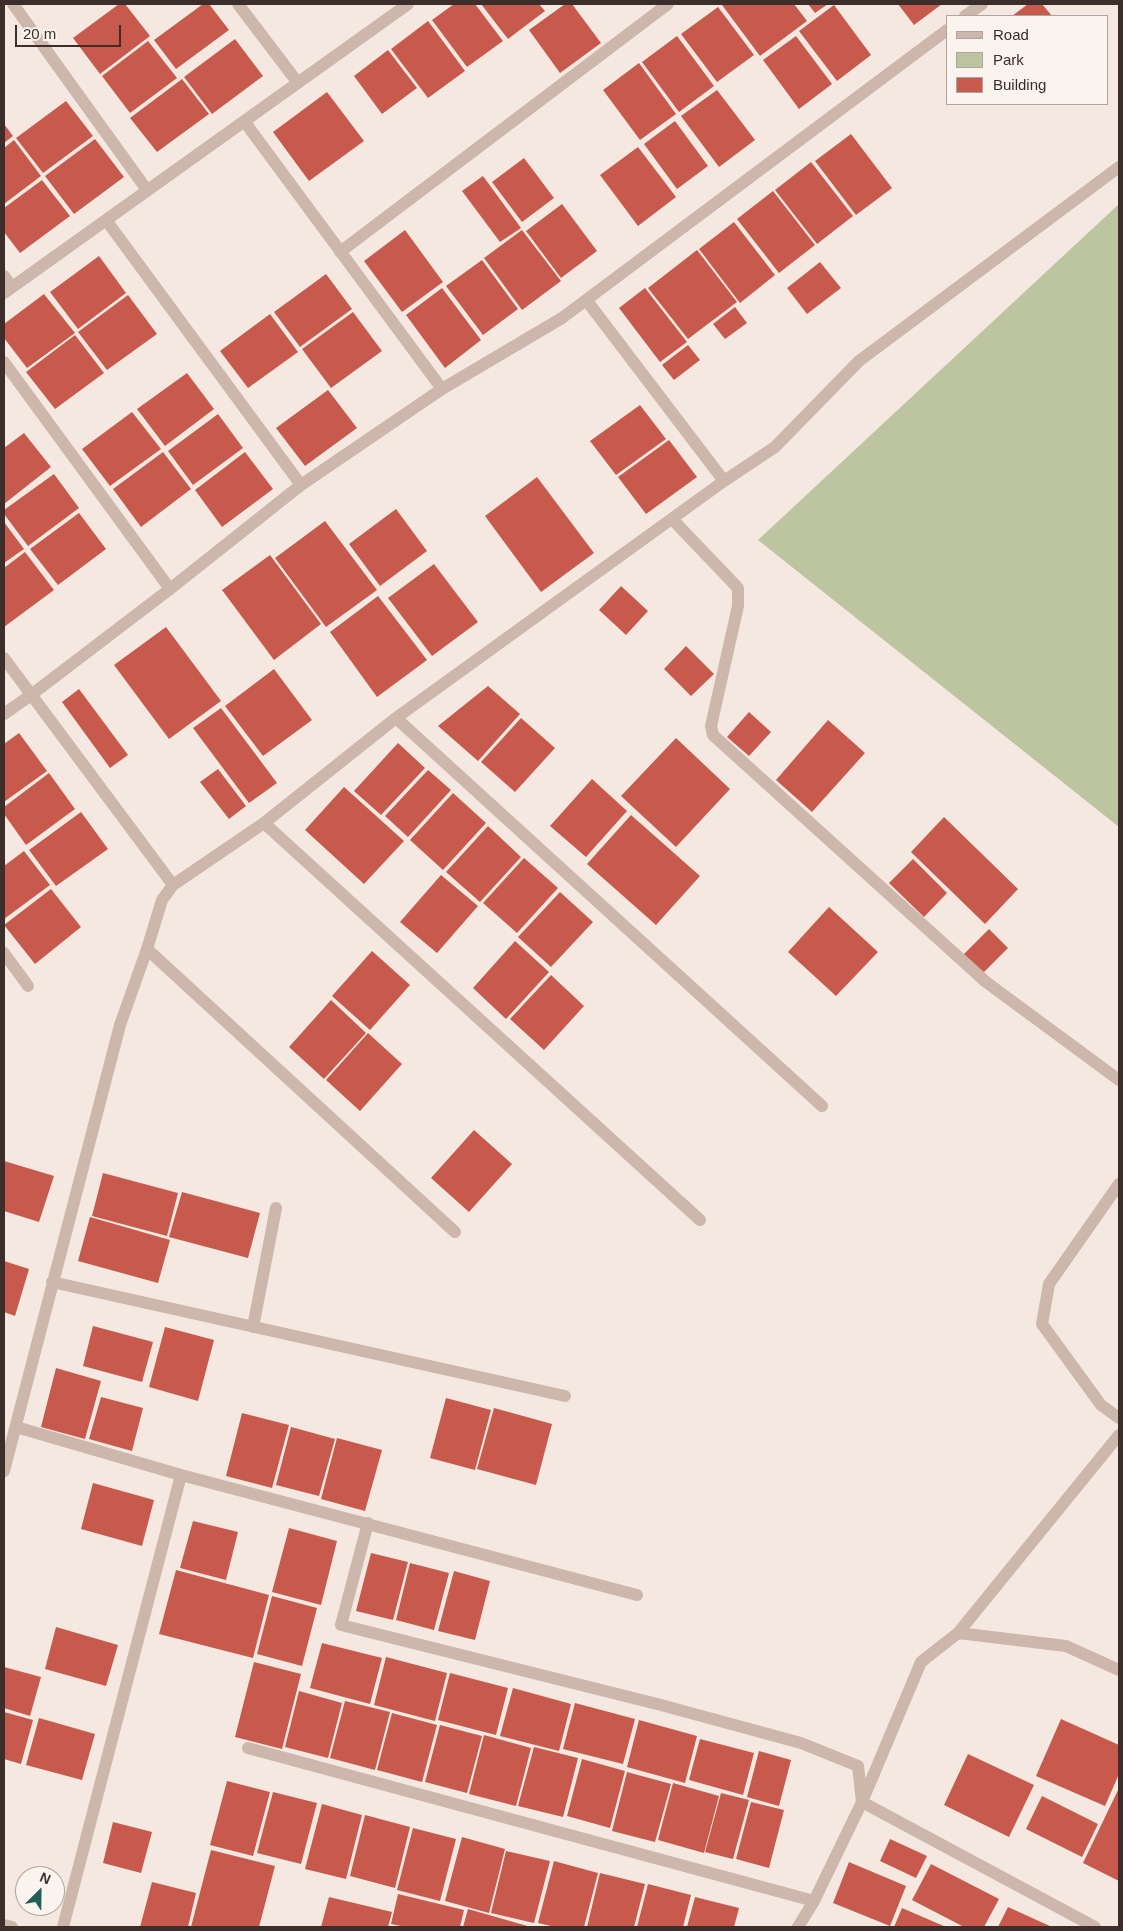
<!DOCTYPE html>
<html>
<head>
<meta charset="utf-8">
<style>
  body { margin:0 }
  #map { position:relative; width:1123px; height:1931px; overflow:hidden; background:#f4e8e1; font-family:Helvetica,sans-serif }
  canvas { display:block }
  .frame { position:absolute; inset:0; border:5px solid #3b2e2b; pointer-events:none }
  .legend { position:absolute; left:946px; top:15px; width:162px; height:90px; box-sizing:border-box; background:#fbf3ee; border:1px solid #aea4a0; margin:0; padding:6px 9px; list-style:none; font-size:15px; color:#3b2e2b }
  .legend li { display:flex; align-items:center; gap:10px; height:25px }
  .legend b { width:25px; border:1px solid #aea4a0 }
  .north { position:absolute; left:15px; top:1866px; width:50px; height:50px; box-sizing:border-box; background:#fbf3ee; border:1px solid #aea4a0; border-radius:50%; rotate:23deg; font-size:14px; font-weight:700; line-height:20px; text-align:center; color:#3b2e2b }
  .north::after { content:''; display:block; margin:auto; width:18px; height:22px; background:#1f5d59; clip-path:polygon(50% 0,100% 100%,50% 72%,0 100%) }
  .scale { position:absolute; left:15px; top:25px; width:106px; height:22px; box-sizing:border-box; border:2px solid #3b2e2b; border-top:0; padding-left:6px; font-size:15px; line-height:18px; white-space:nowrap; color:#3b2e2b; -webkit-text-stroke:4px #fbf3ee; paint-order:stroke }
</style>
</head>
<body>
<div id="map">
<canvas width="1123" height="1931"></canvas>
<div class="frame"></div>
<ul class="legend">
<li><b style="height:6px;background:#cdb7ac"></b>Road</li>
<li><b style="height:14px;background:#bcc4a0"></b>Park</li>
<li><b style="height:14px;background:#c75a4c"></b>Building</li>
</ul>
<div class="north">N</div>
<div class="scale">20 m</div>
</div>
<script>
const g = document.querySelector('canvas').getContext('2d');
g.lineJoin = 'round';
function paint(path, color) { g.fillStyle = color; g.fill(path, 'evenodd'); }
const toPath = rows => new Path2D(rows.map(r => 'M' + r).join(''));
function strokePath(path, color, width, dash) { g.strokeStyle = color; g.lineWidth = width; g.lineCap = dash ? 'butt' : 'round'; g.setLineDash(dash || []); g.stroke(path); }
paint(toPath([
  [1119,204,1119,827,758,540]
]), '#bcc4a0');
paint(toPath([
  [119,4,125,4,150,36,100,74,73,38],
  [203,4,209,4,229,30,176,69,154,40],
  [454,4,475,4,503,41,467,67,432,20],
  [481,4,539,4,545,11,508,39],
  [565,4,572,4,601,43,560,73,529,30],
  [724,4,794,4,807,21,760,56,722,5],
  [808,4,828,4,815,13],
  [898,4,942,4,914,25],
  [1028,4,1042,4,1052,16,1012,16],
  [834,5,871,55,837,81,799,31],
  [718,7,754,55,717,82,681,34],
  [428,21,465,71,428,98,391,49],
  [677,36,714,86,679,112,642,62],
  [796,36,832,84,799,109,763,60],
  [235,39,263,76,212,114,184,77],
  [148,41,177,78,130,113,102,76],
  [388,50,417,88,382,114,354,76],
  [639,63,676,114,640,140,603,90],
  [182,79,209,114,157,152,130,118],
  [717,90,755,140,719,167,681,116],
  [327,92,364,141,309,181,273,132],
  [66,101,93,136,43,173,16,138],
  [675,121,708,166,677,189,644,144],
  [4,124,13,136,4,143],
  [851,134,892,188,856,215,815,161],
  [95,139,124,177,74,214,45,176],
  [14,140,41,176,4,204,4,148],
  [638,147,676,197,638,226,600,175],
  [524,158,554,198,522,222,492,182],
  [811,162,853,216,817,244,775,190],
  [483,176,521,228,500,242,462,191],
  [42,180,70,216,20,253,4,232,4,208],
  [773,191,815,245,779,273,737,219],
  [562,204,597,251,561,278,526,231],
  [734,222,775,275,740,303,699,249],
  [405,230,443,282,402,312,364,261],
  [522,230,561,281,522,310,484,258],
  [697,250,737,302,688,339,648,288],
  [99,256,126,293,78,329,50,292],
  [482,260,518,309,483,335,446,286],
  [820,262,841,288,807,314,787,288],
  [326,274,352,309,300,347,274,312],
  [442,288,481,340,445,368,406,315],
  [645,288,687,342,660,362,619,308],
  [44,294,75,333,27,368,4,338,4,324],
  [128,295,157,334,107,370,78,332],
  [735,307,747,323,725,339,713,324],
  [353,312,382,351,331,388,302,349],
  [270,314,298,352,248,388,220,351],
  [75,335,104,373,55,409,26,372],
  [688,345,700,360,674,380,662,365],
  [187,373,214,409,165,446,137,409],
  [328,390,357,428,305,466,276,428],
  [640,405,666,439,616,475,590,441],
  [132,412,161,449,110,486,82,449],
  [218,414,243,448,193,485,168,451],
  [24,433,51,467,4,504,4,448],
  [669,440,697,477,646,514,618,477],
  [163,452,191,489,141,527,113,489],
  [245,452,273,489,222,527,195,490],
  [54,474,79,508,28,546,4,514,4,510],
  [537,477,594,553,541,592,485,516],
  [396,509,427,551,380,586,349,544],
  [79,513,106,549,58,585,30,549],
  [325,521,377,590,326,627,275,558],
  [4,522,24,549,4,563],
  [25,552,54,590,4,627,4,568],
  [270,555,321,624,274,660,222,590],
  [434,564,478,622,432,656,388,598],
  [621,586,648,611,626,635,599,610],
  [378,596,427,660,377,697,330,632],
  [166,627,221,701,169,739,114,665],
  [686,646,714,674,691,696,664,669],
  [274,669,312,720,263,756,225,706],
  [488,686,520,714,478,761,438,726],
  [79,689,128,755,110,768,62,702],
  [221,708,277,783,249,803,193,728],
  [749,712,771,732,749,756,727,737],
  [521,718,555,748,515,792,481,762],
  [828,720,865,753,812,812,776,780],
  [19,733,47,771,4,802,4,744],
  [676,738,730,789,676,847,621,796],
  [398,743,425,768,381,815,354,791],
  [218,769,246,806,229,819,200,782],
  [428,770,451,790,408,837,385,816],
  [49,773,75,809,26,845,4,814,4,807],
  [592,779,627,811,586,857,550,826],
  [344,787,404,841,364,884,305,830],
  [453,793,486,823,443,870,410,840],
  [81,812,108,849,56,886,29,850],
  [631,815,700,876,656,925,587,864],
  [944,817,1018,889,985,924,911,852],
  [488,826,521,857,480,902,446,872],
  [24,851,50,885,4,919,4,866],
  [524,858,558,888,517,933,483,903],
  [913,859,947,893,924,917,889,883],
  [441,875,478,906,437,953,400,922],
  [51,889,81,927,35,964,4,925],
  [560,892,593,922,551,967,518,937],
  [829,907,878,952,836,996,788,952],
  [989,929,1008,948,982,974,963,955],
  [515,941,549,972,506,1019,473,988],
  [372,951,410,985,370,1030,332,996],
  [551,975,584,1006,544,1050,510,1019],
  [331,1000,366,1033,324,1079,289,1047],
  [368,1033,402,1064,360,1111,326,1080],
  [474,1130,512,1164,469,1212,431,1178],
  [4,1161,54,1176,39,1222,4,1211],
  [103,1173,178,1193,167,1236,92,1216],
  [182,1192,260,1213,248,1258,169,1237],
  [90,1217,170,1240,158,1283,78,1261],
  [4,1261,29,1269,15,1316,4,1312],
  [93,1326,153,1342,142,1382,83,1366],
  [165,1327,214,1340,198,1401,149,1387],
  [56,1368,101,1381,85,1439,41,1427],
  [101,1397,143,1408,132,1451,89,1439],
  [446,1398,491,1410,475,1470,430,1458],
  [494,1408,552,1424,536,1485,477,1469],
  [242,1413,289,1425,272,1488,226,1476],
  [291,1427,335,1439,319,1496,276,1485],
  [337,1438,382,1450,365,1511,321,1499],
  [93,1483,154,1500,142,1546,81,1529],
  [193,1521,238,1532,226,1580,180,1568],
  [289,1528,337,1541,321,1605,272,1592],
  [371,1553,408,1562,393,1620,356,1611],
  [410,1563,449,1573,434,1630,396,1620],
  [176,1570,269,1595,253,1658,159,1634],
  [454,1571,490,1581,475,1640,438,1631],
  [272,1596,317,1608,302,1666,257,1654],
  [56,1627,118,1645,106,1686,45,1669],
  [322,1643,382,1658,370,1704,310,1688],
  [386,1657,447,1673,435,1721,374,1705],
  [254,1662,301,1674,282,1749,235,1737],
  [4,1667,41,1677,30,1716,4,1708],
  [450,1673,508,1688,496,1735,438,1720],
  [513,1688,571,1704,559,1751,500,1736],
  [299,1691,342,1703,328,1758,285,1747],
  [345,1701,390,1712,375,1770,330,1758],
  [575,1703,635,1719,623,1764,563,1749],
  [4,1712,33,1720,21,1764,4,1759],
  [392,1713,437,1725,422,1782,377,1770],
  [39,1718,95,1734,82,1780,26,1765],
  [1061,1719,1119,1745,1119,1774,1105,1806,1036,1776],
  [639,1720,697,1736,685,1783,627,1767],
  [440,1725,482,1736,467,1793,425,1782],
  [484,1735,531,1748,516,1806,469,1794],
  [700,1739,754,1753,743,1795,689,1780],
  [534,1747,578,1758,563,1817,518,1806],
  [759,1751,791,1760,779,1806,747,1797],
  [968,1754,1034,1785,1009,1837,944,1805],
  [582,1759,625,1771,610,1828,567,1816],
  [627,1772,671,1784,655,1842,612,1831],
  [227,1781,270,1792,253,1856,210,1845],
  [673,1783,719,1796,704,1853,658,1840],
  [1119,1788,1119,1881,1083,1863],
  [273,1792,317,1803,301,1864,257,1853],
  [721,1793,749,1800,733,1859,705,1852],
  [1042,1796,1098,1824,1082,1857,1026,1829],
  [751,1802,784,1810,769,1868,736,1859],
  [322,1804,362,1815,346,1879,305,1869],
  [365,1815,410,1827,395,1888,350,1876],
  [113,1822,152,1832,141,1873,103,1863],
  [413,1828,456,1839,440,1901,397,1890],
  [462,1837,505,1849,489,1913,445,1901],
  [890,1839,927,1856,916,1878,880,1861],
  [211,1850,275,1866,259,1927,191,1927],
  [506,1851,550,1861,534,1923,491,1913],
  [554,1861,598,1873,584,1927,555,1927,538,1923],
  [849,1862,906,1886,890,1926,833,1903],
  [931,1864,999,1899,984,1927,964,1927,912,1900],
  [600,1873,645,1884,634,1927,587,1927],
  [152,1882,196,1893,188,1927,140,1927],
  [648,1884,691,1895,683,1927,637,1927],
  [398,1894,464,1910,460,1927,406,1927,391,1924],
  [329,1897,392,1912,388,1927,321,1927],
  [695,1897,739,1908,734,1927,687,1927],
  [1008,1907,1052,1927,998,1927],
  [902,1908,946,1927,894,1927],
  [468,1909,531,1927,463,1927]
]), '#c75a4c');
strokePath(toPath([
  [13,4,147,190],
  [238,4,298,83],
  [965,16,982,4],
  [244,121,442,389],
  [106,220,301,485],
  [340,252,668,4],
  [4,276,12,287],
  [4,293,408,4],
  [4,362,170,589],
  [724,481,775,447,859,361,1119,167],
  [672,519,738,588,738,606,711,726,713,735,986,982,1119,1080],
  [4,658,173,885],
  [4,714,31,695,170,589,301,485,442,389,562,318,947,30],
  [396,718,822,1106],
  [264,823,700,1220],
  [147,949,455,1232],
  [4,953,28,986],
  [1119,1184,1049,1284,1042,1324,1101,1405,1119,1418],
  [52,1282,565,1396],
  [253,1327,276,1208],
  [16,1427,181,1475,637,1595],
  [4,1471,120,1025,147,949,162,900,173,885,264,823,396,718,724,481,587,301],
  [368,1523,341,1625,661,1705,801,1743,858,1766,862,1802],
  [958,1633,1066,1646,1119,1670],
  [248,1748,814,1901],
  [862,1802,1095,1927],
  [4,1925,12,1927],
  [63,1927,181,1475],
  [798,1927,814,1901,862,1802,921,1662,958,1633,1119,1435]
]), '#cdb7ac', 12);
</script>
</body>
</html>
